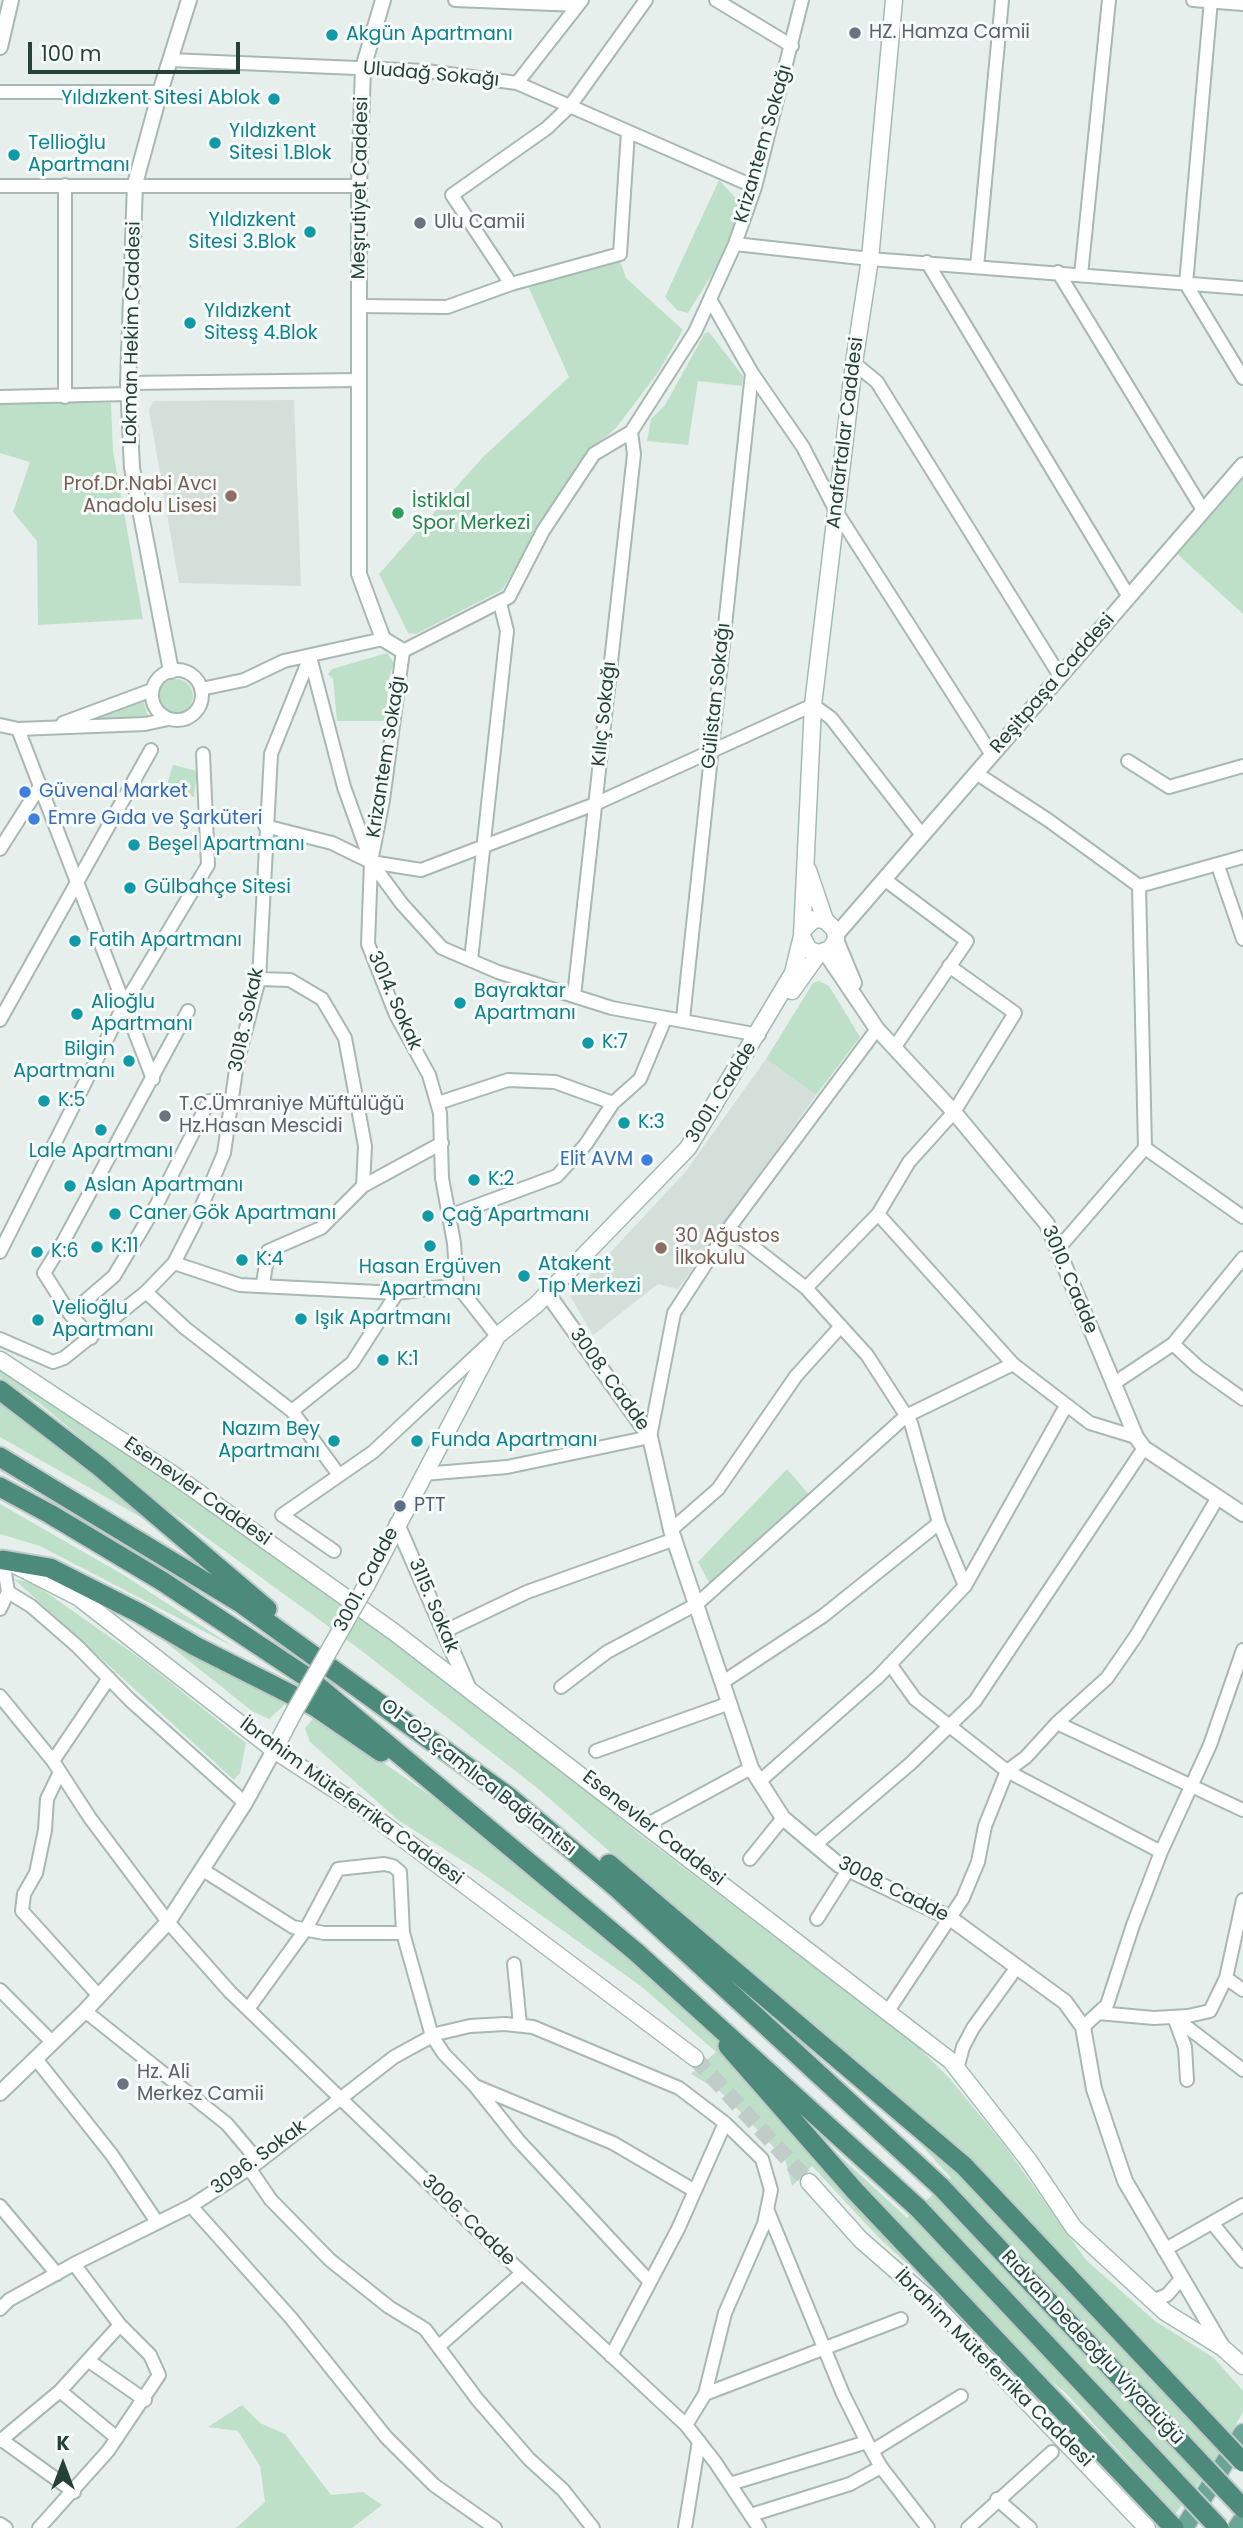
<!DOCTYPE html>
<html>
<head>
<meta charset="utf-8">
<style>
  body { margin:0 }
  #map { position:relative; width:1243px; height:2528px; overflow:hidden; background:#e6efeb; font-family:Poppins,sans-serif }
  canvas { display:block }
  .north { position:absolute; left:28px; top:2430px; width:70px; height:70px; -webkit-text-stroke:5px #f7fbf9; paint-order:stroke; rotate:0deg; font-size:19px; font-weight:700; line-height:28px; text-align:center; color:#24423a }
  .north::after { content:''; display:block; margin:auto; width:24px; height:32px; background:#24423a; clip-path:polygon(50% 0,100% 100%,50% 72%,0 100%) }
  .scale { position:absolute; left:28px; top:42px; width:212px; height:32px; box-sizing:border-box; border:4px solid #24423a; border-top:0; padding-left:9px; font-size:21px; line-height:24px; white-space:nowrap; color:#24423a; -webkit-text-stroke:5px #f7fbf9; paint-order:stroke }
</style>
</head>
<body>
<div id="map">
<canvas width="1243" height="2528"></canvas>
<div class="north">K</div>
<div class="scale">100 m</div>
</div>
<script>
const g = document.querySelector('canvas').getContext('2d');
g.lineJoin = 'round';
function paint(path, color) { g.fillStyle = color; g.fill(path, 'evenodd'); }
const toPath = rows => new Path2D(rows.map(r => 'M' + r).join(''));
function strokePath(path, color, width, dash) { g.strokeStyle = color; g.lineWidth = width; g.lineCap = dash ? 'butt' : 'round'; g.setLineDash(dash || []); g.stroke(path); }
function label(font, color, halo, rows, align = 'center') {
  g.font = font + ' Poppins,sans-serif'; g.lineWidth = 6; g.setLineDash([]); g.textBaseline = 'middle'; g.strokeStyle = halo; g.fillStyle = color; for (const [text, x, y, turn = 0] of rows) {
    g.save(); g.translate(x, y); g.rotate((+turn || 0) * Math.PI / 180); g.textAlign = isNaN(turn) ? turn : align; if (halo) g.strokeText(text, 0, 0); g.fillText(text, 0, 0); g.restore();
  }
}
paint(toPath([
  [294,400,301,586,179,583,149,410,153,401],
  [766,1059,816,1095,678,1289,658,1284,593,1335,570,1296,686,1171]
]), '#d4dfda');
paint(toPath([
  [719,180,744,207,719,263,688,313,677,310,665,297],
  [619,257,626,278,683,330,657,374,616,428,588,452,502,590,416,634,408,633,379,574,483,457,569,377,528,286],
  [709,332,743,376,742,386,698,381,688,445,647,441,651,419,665,405,705,333],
  [0,403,111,403,113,451,143,619,38,625,37,541,13,512,30,462,0,453],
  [1243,479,1243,614,1174,551],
  [387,653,394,663,388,681,386,721,337,721,333,679,328,674,332,669],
  '159 696a17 17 0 1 1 34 0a17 17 0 1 1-34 0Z',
  [143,700,148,716,86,721,135,702],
  [173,765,197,771,194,797,166,787],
  [819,981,829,986,860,1037,816,1095,766,1059,813,983],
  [0,1368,317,1582,498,1718,643,1837,913,2042,950,2079,1005,2146,1086,2260,1155,2321,1214,2358,1243,2391,1243,2412,1215,2462,1175,2514,1066,2393,930,2285,879,2238,812,2166,792,2186,785,2159,721,2092,691,2074,716,2052,642,1987,479,1871,398,1820,310,1742,305,1728,316,1715,465,1820,550,1889,679,2001,778,2099,907,2218,951,2178,844,2059,541,1791,358,1648,159,1503,38,1402,0,1377],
  [0,1399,88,1468,146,1520,0,1437],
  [787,1469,812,1498,716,1595,698,1562],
  [0,1504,122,1574,234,1647,40,1546,0,1534],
  [14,1579,33,1583,141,1659,246,1743,240,1773,234,1780],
  [139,1621,291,1699,269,1719,252,1711],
  [242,2405,260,2423,285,2434,331,2495,363,2492,382,2505,352,2528,236,2528,265,2502,260,2466,238,2431,208,2427]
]), '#bfe0c8');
strokePath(toPath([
  [695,2058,809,2182]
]), '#bfccc8', 16, [16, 8]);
const minor = toPath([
  [455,0,578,5],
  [716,0,792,46],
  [1193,0,1243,4],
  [1211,0,1186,284,1243,378],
  [170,60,426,71,517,83,755,187],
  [517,83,582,0],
  [0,92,160,92],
  [0,186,359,186],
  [735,244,870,259,1243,288],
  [927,262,1129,597],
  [977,267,1002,0],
  [1058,272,1203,510],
  [1081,275,1109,0],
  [511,284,452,195,547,128,570,106,646,0],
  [711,301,752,373,803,447,836,511,992,755],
  [359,306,447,307,511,284,620,254,628,132],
  [854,363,877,382,1060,676],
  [128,383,359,380],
  [0,397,129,394],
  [65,397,65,185],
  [310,657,344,787,371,862,368,944,396,1015,429,1075,440,1113,442,1178,454,1243,457,1285,497,1336,373,1452,282,1515,334,1551],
  '152 695a25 25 0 1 1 50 0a25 25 0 1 1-50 0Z',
  [201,689,244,680,284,661,383,639],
  [63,723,152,690],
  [0,725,18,729,145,724,168,719],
  [18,729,153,1079],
  [1128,761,1169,787,1243,766],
  [976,773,1048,820,1139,886],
  [265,826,332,843,371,862,421,870,595,804,813,705,831,718,922,835],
  [0,849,40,786],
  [371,862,383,800,403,651,509,597,543,531,594,454,631,432,695,332,735,244,755,187,802,0],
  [371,862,402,904,442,948,498,972,612,1008,759,1035],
  [1218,866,1243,939],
  [884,879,967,941,894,1048],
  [1139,886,1145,1148],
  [1139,886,1243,857],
  [471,960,507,631,500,603],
  [259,979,290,980,322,999,345,1038,365,1146,363,1186],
  [574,996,634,454,631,432],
  [683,1019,752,373],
  [0,1020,151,750],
  [438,1103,508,1080,555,1082,613,1103],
  [1145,1148,1243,1217],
  [878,1214,1013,1364,1090,1423,1136,1437],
  [449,1216,557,1176,586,1144,613,1103,640,1079,665,1019],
  [729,1228,806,1288,867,1355,911,1423,939,1523,965,1586],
  [1057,1250,1145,1148],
  [0,1252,124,1005,208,865,203,754],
  [174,1263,240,1285,397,1293,457,1285],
  [263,1284,268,1251,321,1228,363,1186,442,1143],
  [806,1288,878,1214,909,1162,954,1112,1015,1013,949,966],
  [146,1292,185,1328,292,1411,339,1475],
  [70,1314,44,1273,62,1244,188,1011],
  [91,1338,70,1314,114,1276,157,1204,209,1101],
  [0,1339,53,1362,64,1358,146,1292,174,1263,195,1222,224,1153,237,1063,259,979,271,754,310,657],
  [1173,1344,1198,1367,1243,1399],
  [1113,1384,1173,1344,1243,1258],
  [292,1411,352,1363,397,1293],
  [423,1474,507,1467,650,1437,674,1313,729,1228,877,1029],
  [671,1530,718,1489,796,1376,841,1326],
  [8,1592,31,1606,77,1646,130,1700,245,1803],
  [0,1609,8,1592,3,1560],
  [443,1632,527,1592,675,1539],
  [890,1664,915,1699,1007,1771,1161,1852],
  [723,1682,823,1616,939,1523],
  [561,1687,607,1652,697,1604,906,1416,1013,1364],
  [0,1696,53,1761,90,1818,168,1922,230,1992,500,2252,686,2425,715,2462,759,2528],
  [1057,1723,1243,1810],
  [596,1751,730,1703],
  [53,1761,109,1678],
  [60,1772,47,1799,45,1830,36,1873,24,1894,22,1911,99,1996],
  [760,1781,878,1677,965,1586,1066,1406],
  [648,1824,751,1768],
  [815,1845,910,1764,975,1701,1144,1448],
  [750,1859,783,1818],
  [203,1870,293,1927,324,1933,403,1933],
  [817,1919,848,1870],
  [514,1964,520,2025],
  [1226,1978,1243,1990],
  [0,1990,53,2043],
  [248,2009,306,1929,338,1869,384,1864,393,1866,400,1872,403,1933,432,2036,444,2054,475,2086,519,2141,650,2282],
  [85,2011,227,2124,259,2162],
  [888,2011,963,1898,978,1862,985,1826,1007,1771,1026,1757,1057,1723,1107,1678,1136,1636,1217,1499],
  [1098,2013,1154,2018,1188,2016,1210,2011,1226,1978,1243,1900],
  [1174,2017,1243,2070],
  [1174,2017,1185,2047,1187,2080],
  [1083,2027,1107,2005,1133,1925,1161,1852,1210,1745,1243,1650],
  [36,2059,112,2155,157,2222],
  [957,2069,963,2047,973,2028,1017,1967],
  [475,2086,613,2143,695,2191],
  [249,2168,271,2200,330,2260,389,2307,425,2329,477,2399,529,2459,563,2490,593,2528],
  [0,2206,57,2274],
  [191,2206,291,2318,386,2437,434,2485,495,2528],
  [767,2209,843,2394,867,2442,881,2467,928,2528],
  [1213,2224,1243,2261],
  [1164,2250,1243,2205],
  [1152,2301,1167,2295,1181,2279],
  [0,2309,9,2300,74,2264,191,2206,256,2164,394,2057,436,2034,470,2026,505,2024,533,2027,679,2088,725,2123,762,2159,771,2190,764,2224,725,2313,705,2394,686,2425],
  [439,2346,522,2273],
  [611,2356,678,2229,725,2123],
  [89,2361,145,2400],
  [60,2391,117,2438],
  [705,2394,901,2319],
  [2,2440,74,2492],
  [0,2441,60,2391,120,2325],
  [872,2451,961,2396],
  [730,2484,867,2442],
  [997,2499,1030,2528],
  [751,2515,850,2484,881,2467],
  [0,2524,6,2528],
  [39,2528,108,2451,159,2375,150,2355,120,2325,74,2264],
  [685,2528,699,2441],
  [968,2528,1052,2452]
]);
const tertiary = toPath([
  [383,0,363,68,359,186,359,574,383,639,403,651],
  [0,47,11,0],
  [171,671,132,468,128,383,135,184,160,92,189,0],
  [836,935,1243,465],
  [836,940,854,983],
  [825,952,877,1029,954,1112,1047,1224,1136,1437,1144,1448,1243,1514],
  [547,1293,650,1437,671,1530,751,1768,783,1818,839,1865,950,1918,1065,2002,1083,2027,1094,2089,1125,2181,1223,2348],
  [397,1524,469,1689],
  [0,2093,85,2011,168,1922,245,1803,274,1750]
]);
const secondary = toPath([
  [808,870,825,920],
  [819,953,809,950,802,936,813,705,854,363,870,259,894,0],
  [792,991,819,953,830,949,836,940,835,930,825,920,814,919,802,931],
  [0,1360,178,1478,394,1632,951,2061,1029,2161,1074,2228,1165,2312,1223,2348,1243,2366],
  [15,1565,78,1597,274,1750,357,1804,695,2058],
  [367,1584,497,1336,536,1305,688,1148,793,973,802,936],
  [274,1750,294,1712],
  [809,2182,861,2240,931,2301,1147,2528]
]);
const primary = toPath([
  [1184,2528,1243,2433],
  [1237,2528,1243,2519]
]);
const trunk = toPath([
  [0,1390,100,1467,267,1609],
  [0,1457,242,1604,509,1797,618,1889,941,2187],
  [0,1487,50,1514,162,1581,308,1678,636,1952,918,2208],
  [3,1560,50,1568,139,1613,195,1646,314,1706,381,1752],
  [609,1864,964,2166],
  [728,2046,855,2191,1174,2528]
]);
strokePath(minor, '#a8b8b2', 16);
strokePath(tertiary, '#a8b8b2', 18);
strokePath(secondary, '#a4bbb3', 19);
strokePath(primary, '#c2cac8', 21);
strokePath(trunk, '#c2cac8', 23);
strokePath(minor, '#fff', 12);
strokePath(tertiary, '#fff', 14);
strokePath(secondary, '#fff', 16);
strokePath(primary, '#6aa596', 18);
strokePath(trunk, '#4c8a7c', 19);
const secondaryBridge = toPath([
  [294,1712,367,1584]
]);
const trunkBridge = toPath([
  [964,2166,1243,2462],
  [941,2187,1243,2508],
  [918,2208,1219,2528]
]);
strokePath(secondaryBridge, '#a4bbb3', 19, []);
strokePath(trunkBridge, '#c2cac8', 23, []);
strokePath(secondaryBridge, '#fff', 16);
strokePath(trunkBridge, '#4c8a7c', 19);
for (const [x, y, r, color] of [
  [855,33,7,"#6b7280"],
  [332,35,7,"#0f9aa8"],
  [274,99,7,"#0f9aa8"],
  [215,143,7,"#0f9aa8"],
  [14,155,7,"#0f9aa8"],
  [420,223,7,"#6b7280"],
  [310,232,7,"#0f9aa8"],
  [190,323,7,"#0f9aa8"],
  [231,496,7,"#8d6e63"],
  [398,513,7,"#2e9e5b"],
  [25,792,7,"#3f7fe0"],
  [34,819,7,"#3f7fe0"],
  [134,845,7,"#0f9aa8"],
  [130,888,7,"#0f9aa8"],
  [75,941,7,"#0f9aa8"],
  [460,1003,7,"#0f9aa8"],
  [77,1014,7,"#0f9aa8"],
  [588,1043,7,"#0f9aa8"],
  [129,1061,7,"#0f9aa8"],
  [44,1101,7,"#0f9aa8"],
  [165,1116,7,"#6b7280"],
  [624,1123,7,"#0f9aa8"],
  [101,1130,7,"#0f9aa8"],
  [647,1160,7,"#3f7fe0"],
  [474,1180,7,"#0f9aa8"],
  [70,1186,7,"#0f9aa8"],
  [115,1214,7,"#0f9aa8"],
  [428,1216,7,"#0f9aa8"],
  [430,1246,7,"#0f9aa8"],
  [97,1247,7,"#0f9aa8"],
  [661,1248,7,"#8d6e63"],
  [37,1252,7,"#0f9aa8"],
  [242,1260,7,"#0f9aa8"],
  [524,1276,7,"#0f9aa8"],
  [301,1319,7,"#0f9aa8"],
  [38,1320,7,"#0f9aa8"],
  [383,1360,7,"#0f9aa8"],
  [334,1441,7,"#0f9aa8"],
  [417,1441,7,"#0f9aa8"],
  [400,1506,7,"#5c6f8a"],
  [123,2084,7,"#6b7280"]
]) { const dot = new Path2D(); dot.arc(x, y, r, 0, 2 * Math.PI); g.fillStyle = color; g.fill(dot); strokePath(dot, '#f7fbf9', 2.5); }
label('19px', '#5b616d', '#f7fbf9', [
  ["HZ. Hamza Camii",869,33],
  ["Ulu Camii",434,223],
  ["T.C.Ümraniye Müftülüğü",179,1105],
  ["Hz.Hasan Mescidi",179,1127],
  ["Hz. Ali",137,2073],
  ["Merkez Camii",137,2095]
], 'left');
label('19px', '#0d838f', '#f7fbf9', [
  ["Akgün Apartmanı",346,35],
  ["Yıldızkent Sitesi Ablok",260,99,"right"],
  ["Yıldızkent",229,132],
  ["Sitesi 1.Blok",229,154],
  ["Tellioğlu",28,144],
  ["Apartmanı",28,166],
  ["Yıldızkent",296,221,"right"],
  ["Sitesi 3.Blok",296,243,"right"],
  ["Yıldızkent",204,312],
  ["Sitesş 4.Blok",204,334],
  ["Beşel Apartmanı",148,845],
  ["Gülbahçe Sitesi",144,888],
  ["Fatih Apartmanı",89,941],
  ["Bayraktar",474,992],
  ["Apartmanı",474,1014],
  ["Alioğlu",91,1003],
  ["Apartmanı",91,1025],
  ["K:7",602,1043],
  ["Bilgin",115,1050,"right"],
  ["Apartmanı",115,1072,"right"],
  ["K:5",58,1101],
  ["K:3",638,1123],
  ["Lale Apartmanı",101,1152,"center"],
  ["K:2",488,1180],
  ["Aslan Apartmanı",84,1186],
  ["Caner Gök Apartmanı",129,1214],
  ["Çağ Apartmanı",442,1216],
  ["K:11",111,1247],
  ["K:6",51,1252],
  ["K:4",256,1260],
  ["Atakent",538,1265],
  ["Tıp Merkezi",538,1287],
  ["Hasan Ergüven",430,1268,"center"],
  ["Apartmanı",430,1290,"center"],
  ["Velioğlu",52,1309],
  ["Apartmanı",52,1331],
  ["Işık Apartmanı",315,1319],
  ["K:1",397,1360],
  ["Nazım Bey",320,1430,"right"],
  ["Apartmanı",320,1452,"right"],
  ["Funda Apartmanı",431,1441]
], 'left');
label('19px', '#24423a', '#f7fbf9', [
  ["Uludağ Sokağı",431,75,5],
  ["Krizantem Sokağı",764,144,-74],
  ["Meşrutiyet Caddesi",361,188,-89],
  ["Lokman Hekim Caddesi",133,333,-89],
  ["Anafartalar Caddesi",846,433,-83],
  ["Reşitpaşa Caddesi",1053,684,-49],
  ["Gülistan Sokağı",717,696,-84],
  ["Kılıç Sokağı",605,714,-84],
  ["Krizantem Sokağı",387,757,-81],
  ["3014. Sokak",394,1001,66],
  ["3018. Sokak",247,1020,-78],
  ["3001. Cadde",722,1093,-58],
  ["3010. Cadde",1069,1280,67],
  ["3008. Cadde",609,1380,54],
  ["Esenevler Caddesi",197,1492,35],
  ["3001. Cadde",367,1580,-62],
  ["3115. Sokak",433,1606,67],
  ["O1-O2 Çamlıca Bağlantısı",478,1778,38],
  ["İbrahim Müteferrika Caddesi",351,1802,36],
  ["Esenevler Caddesi",653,1829,38],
  ["3008. Cadde",893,1890,27],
  ["3096. Sokak",259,2158,-36],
  ["3006. Cadde",468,2221,44],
  ["Rıdvan Dedeoğlu Viyadüğü",1092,2348,47],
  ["İbrahim Müteferrika Caddesi",993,2369,45]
]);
label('19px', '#785e54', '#f7fbf9', [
  ["Prof.Dr.Nabi Avcı",217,485],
  ["Anadolu Lisesi",217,507],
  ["30 Ağustos",675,1237,"left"],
  ["İlkokulu",675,1259,"left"]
], 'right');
label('19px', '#27864d', '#f7fbf9', [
  ["İstiklal",412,502],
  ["Spor Merkezi",412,524]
], 'left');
label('19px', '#366cbe', '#f7fbf9', [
  ["Güvenal Market",39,792],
  ["Emre Gıda ve Şarküteri",48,819],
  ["Elit AVM",633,1160,"right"]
], 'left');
label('19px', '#4e5e75', '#f7fbf9', [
  ["PTT",414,1506]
], 'left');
</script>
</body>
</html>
